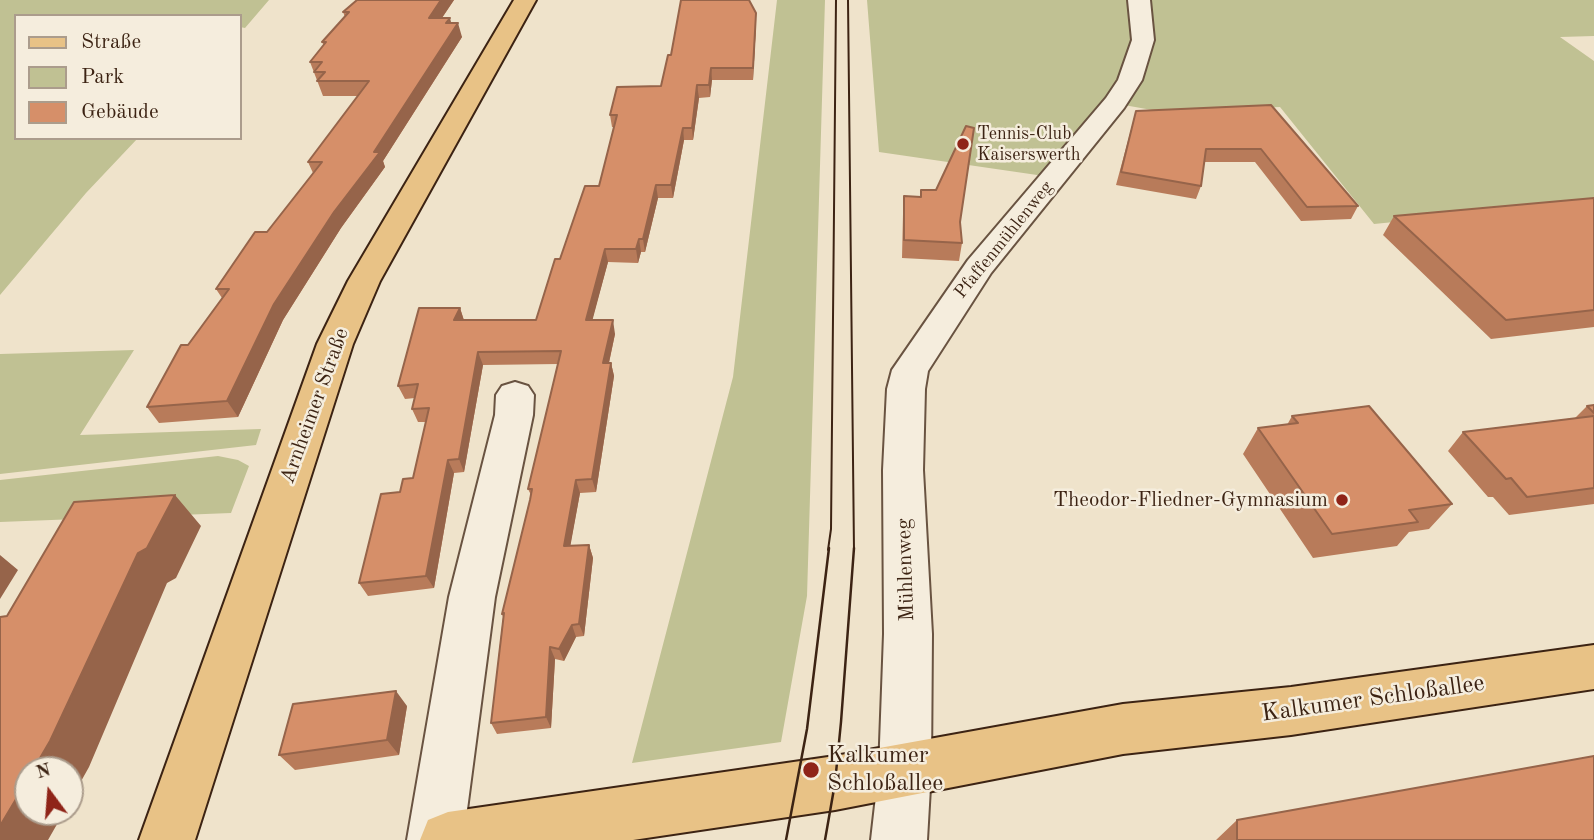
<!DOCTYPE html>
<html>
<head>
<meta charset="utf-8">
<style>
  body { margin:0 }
  #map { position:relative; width:1594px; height:840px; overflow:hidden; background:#efe3cb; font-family:"Old Standard TT",serif }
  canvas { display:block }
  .legend { position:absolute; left:14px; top:14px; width:228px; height:126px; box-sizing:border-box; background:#f5eddd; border:2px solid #ab9c8c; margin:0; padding:9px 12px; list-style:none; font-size:21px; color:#3c2313 }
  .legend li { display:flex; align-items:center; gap:14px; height:35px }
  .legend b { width:35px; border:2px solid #ab9c8c }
  .north { position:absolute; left:14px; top:756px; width:70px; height:70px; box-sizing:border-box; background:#f5eddd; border:2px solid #ab9c8c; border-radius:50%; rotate:344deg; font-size:19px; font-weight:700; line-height:28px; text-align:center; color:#3c2313 }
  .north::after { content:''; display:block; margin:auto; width:24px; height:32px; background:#8f2418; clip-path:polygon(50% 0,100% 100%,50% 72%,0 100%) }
</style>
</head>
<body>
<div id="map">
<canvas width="1594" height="840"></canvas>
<ul class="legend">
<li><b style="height:9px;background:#e8c286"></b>Straße</li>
<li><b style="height:19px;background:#c0c193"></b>Park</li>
<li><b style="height:19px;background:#d68f69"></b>Gebäude</li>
</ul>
<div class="north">N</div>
</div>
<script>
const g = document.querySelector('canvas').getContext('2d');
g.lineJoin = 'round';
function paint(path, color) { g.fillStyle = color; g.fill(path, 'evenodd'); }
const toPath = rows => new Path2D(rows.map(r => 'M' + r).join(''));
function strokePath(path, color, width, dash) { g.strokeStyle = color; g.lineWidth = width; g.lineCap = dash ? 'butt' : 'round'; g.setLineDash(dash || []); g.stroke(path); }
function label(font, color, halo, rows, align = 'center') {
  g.font = font + ' "Old Standard TT",serif'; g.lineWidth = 5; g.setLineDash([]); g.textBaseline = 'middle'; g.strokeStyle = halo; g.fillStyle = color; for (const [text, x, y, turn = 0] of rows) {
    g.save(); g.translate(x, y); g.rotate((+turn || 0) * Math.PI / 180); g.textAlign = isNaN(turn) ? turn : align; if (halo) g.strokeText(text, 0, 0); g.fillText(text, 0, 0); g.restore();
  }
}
paint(toPath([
  [0,0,269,0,245,28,240,27,240,16,16,16,16,138,138,138,86,193,0,295],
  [777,0,825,0,807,596,781,742,632,763,733,377],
  [867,0,1132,0,1135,40,1124,80,1044,176,879,152],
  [1147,0,1594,0,1594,36,1560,37,1594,61,1594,202,1374,224,1280,107,1163,112,1124,105,1138,86,1152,49],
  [134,350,80,435,261,429,256,445,0,474,0,354],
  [218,456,238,460,249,466,231,513,0,522,0,480]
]), '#c0c193');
const minor = toPath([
  [1128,0,1150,0,1154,40,1142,80,1124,108,991,273,928,371,925,389,923,470,932,634,931,770,927,840,871,840,879,770,884,634,883,470,887,389,892,370,968,260,1106,98,1118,80,1132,40,1128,0],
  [515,382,528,386,534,395,533,415,495,597,463,840,407,840,449,597,495,415,496,395,502,386,515,382]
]);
const major = toPath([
  [514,0,536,0,380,281,353,344,195,840,139,840,317,344,348,281,514,0],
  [1594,645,1594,689,1291,735,1123,754,835,810,633,840,420,840,428,820,448,812,835,756,1123,704,1291,687,1594,645]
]);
strokePath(minor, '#695341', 4);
strokePath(major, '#3c2313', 4);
paint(minor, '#f5eddd');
paint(major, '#e8c286');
strokePath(toPath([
  [848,0,854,550],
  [828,550,831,529,836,0]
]), '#3c2313', 2);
strokePath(toPath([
  [786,840,807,729,829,548],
  [825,840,835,783,841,722,854,548]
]), '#3c2313', 2.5);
paint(toPath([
  [357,0,454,0,442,18,451,23,462,37,383,161,385,167,341,228,283,320,238,417,159,423,147,407,188,345,222,298,216,289,267,232,313,173,308,162,358,96,323,96,310,62,324,46,322,42,345,17,343,12],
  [756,25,753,80,712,80,710,97,699,98,693,140,684,140,673,198,658,198,645,252,641,252,638,263,608,262,592,320,615,334,609,363,611,363,614,376,596,492,580,493,570,546,589,545,593,558,584,636,576,637,564,661,555,659,551,728,497,734,491,723,503,617,502,614,531,495,528,489,558,364,483,365,464,472,454,473,434,588,368,596,359,583,400,492,413,478,426,422,418,422,412,409,415,398,405,399,398,386,460,308,464,320,536,320,599,186,614,127,612,127,610,115,661,86,671,55],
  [1271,105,1358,206,1351,219,1301,221,1255,162,1204,162,1201,186,1196,199,1116,185,1136,111],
  [921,190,960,222,962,243,959,261,902,258,903,214,904,196,920,197],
  [1594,198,1594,327,1491,339,1383,235,1394,216],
  [1594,405,1594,504,1509,515,1493,497,1488,497,1448,451,1463,432,1575,418,1587,406],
  [1292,416,1452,504,1429,529,1409,532,1397,546,1313,558,1243,454,1258,428,1287,425],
  [407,706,399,755,295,770,279,755],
  [1237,820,1594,840,1216,840]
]), '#b87b5a');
paint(toPath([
  [441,0,454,0,433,31,429,18],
  [756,13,756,25,753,80,753,68],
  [450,18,453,30,458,23,462,37,383,161,385,167,341,228,283,320,238,417,227,401,274,304,374,152],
  [711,68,712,80,710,97,709,85],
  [697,85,699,98,693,140,692,128],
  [683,128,684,140,673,198,671,185],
  [656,185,658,198,645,252,643,239],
  [639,239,641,252,638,263,636,249],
  [605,249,608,262,589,333,586,320],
  [460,308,464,321,454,320],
  [613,320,615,334,606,376,603,363],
  [478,352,483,365,464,472,459,459],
  [611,363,614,376,596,492,592,479],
  [448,460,454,473,434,588,426,576],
  [576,480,580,493,568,559,564,546],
  [175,495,201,526,176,578,167,583,89,767,70,801,70,770,33,770,138,553],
  [589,545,593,558,584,636,579,624],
  [0,555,18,570,0,599],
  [572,625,576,637,564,661,559,649],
  [550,647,555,659,551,728,546,717],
  [396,691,407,706,399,755,387,740],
  [28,779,28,812,64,812,48,840,0,840,0,826]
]), '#96644a');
const building = toPath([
  [357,0,441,0,429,18,450,18,446,23,458,23,374,152,380,152,334,212,274,304,227,401,147,407,181,345,188,345,229,289,216,289,255,232,267,232,322,162,308,162,369,81,317,81,325,72,314,72,322,62,310,62,326,42,322,42,349,12,343,12,357,0],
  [681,0,749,0,756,13,753,68,711,68,709,85,697,85,692,128,683,128,671,185,656,185,643,239,639,239,636,249,605,249,586,320,613,320,603,363,611,363,592,479,576,480,564,546,589,545,579,624,572,625,559,649,550,647,546,717,491,723,504,613,502,614,530,500,532,489,528,489,561,351,478,352,459,459,448,460,426,576,359,583,381,494,400,492,403,479,413,478,429,408,412,409,418,384,398,386,419,308,460,308,454,320,536,320,555,259,560,259,585,186,599,186,617,115,610,115,617,87,661,86,668,55,671,55,681,0],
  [1271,105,1358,206,1307,207,1261,149,1206,149,1201,186,1121,172,1136,111,1271,105],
  [966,126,974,128,960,222,962,243,904,240,904,196,921,197,921,190,936,190,966,126],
  [1594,198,1594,310,1506,320,1394,216,1594,198],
  [1594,405,1594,413,1587,406,1594,405],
  [1369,406,1452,504,1409,510,1418,522,1332,534,1258,428,1298,423,1292,416,1369,406],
  [1594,416,1594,488,1527,497,1511,478,1506,479,1463,432,1594,416],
  [175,495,147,548,138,553,50,741,33,770,28,770,28,779,0,826,0,617,7,616,74,502,175,495],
  [396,691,387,740,279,755,293,704,396,691],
  [1594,756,1594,840,1237,840,1237,820,1594,756]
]);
paint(building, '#d68f69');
strokePath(building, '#96644a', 2);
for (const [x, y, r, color] of [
  [963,144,7,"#8f2418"],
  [1342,500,7,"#8f2418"],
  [811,770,9,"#8f2418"]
]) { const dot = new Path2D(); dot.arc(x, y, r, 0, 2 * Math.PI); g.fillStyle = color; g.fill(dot); strokePath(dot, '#f5eddd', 2.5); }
label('18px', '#3c2313', '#f5eddd', [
  ["Tennis-Club",977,134],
  ["Kaiserswerth",977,155]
], 'left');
label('18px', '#3c2313', '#f5eddd', [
  ["Pfaffenmühlenweg",1004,240,-51]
]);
label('21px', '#3c2313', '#f5eddd', [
  ["Arnheimer Straße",315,406,-70],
  ["Mühlenweg",906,570,-92]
]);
label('21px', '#3c2313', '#f5eddd', [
  ["Theodor-Fliedner-Gymnasium",1328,500]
], 'right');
label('24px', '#3c2313', '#f5eddd', [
  ["Kalkumer Schloßallee",1373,699,-8]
]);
label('24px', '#3c2313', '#f5eddd', [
  ["Kalkumer",827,756],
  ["Schloßallee",827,784]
], 'left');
</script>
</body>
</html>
